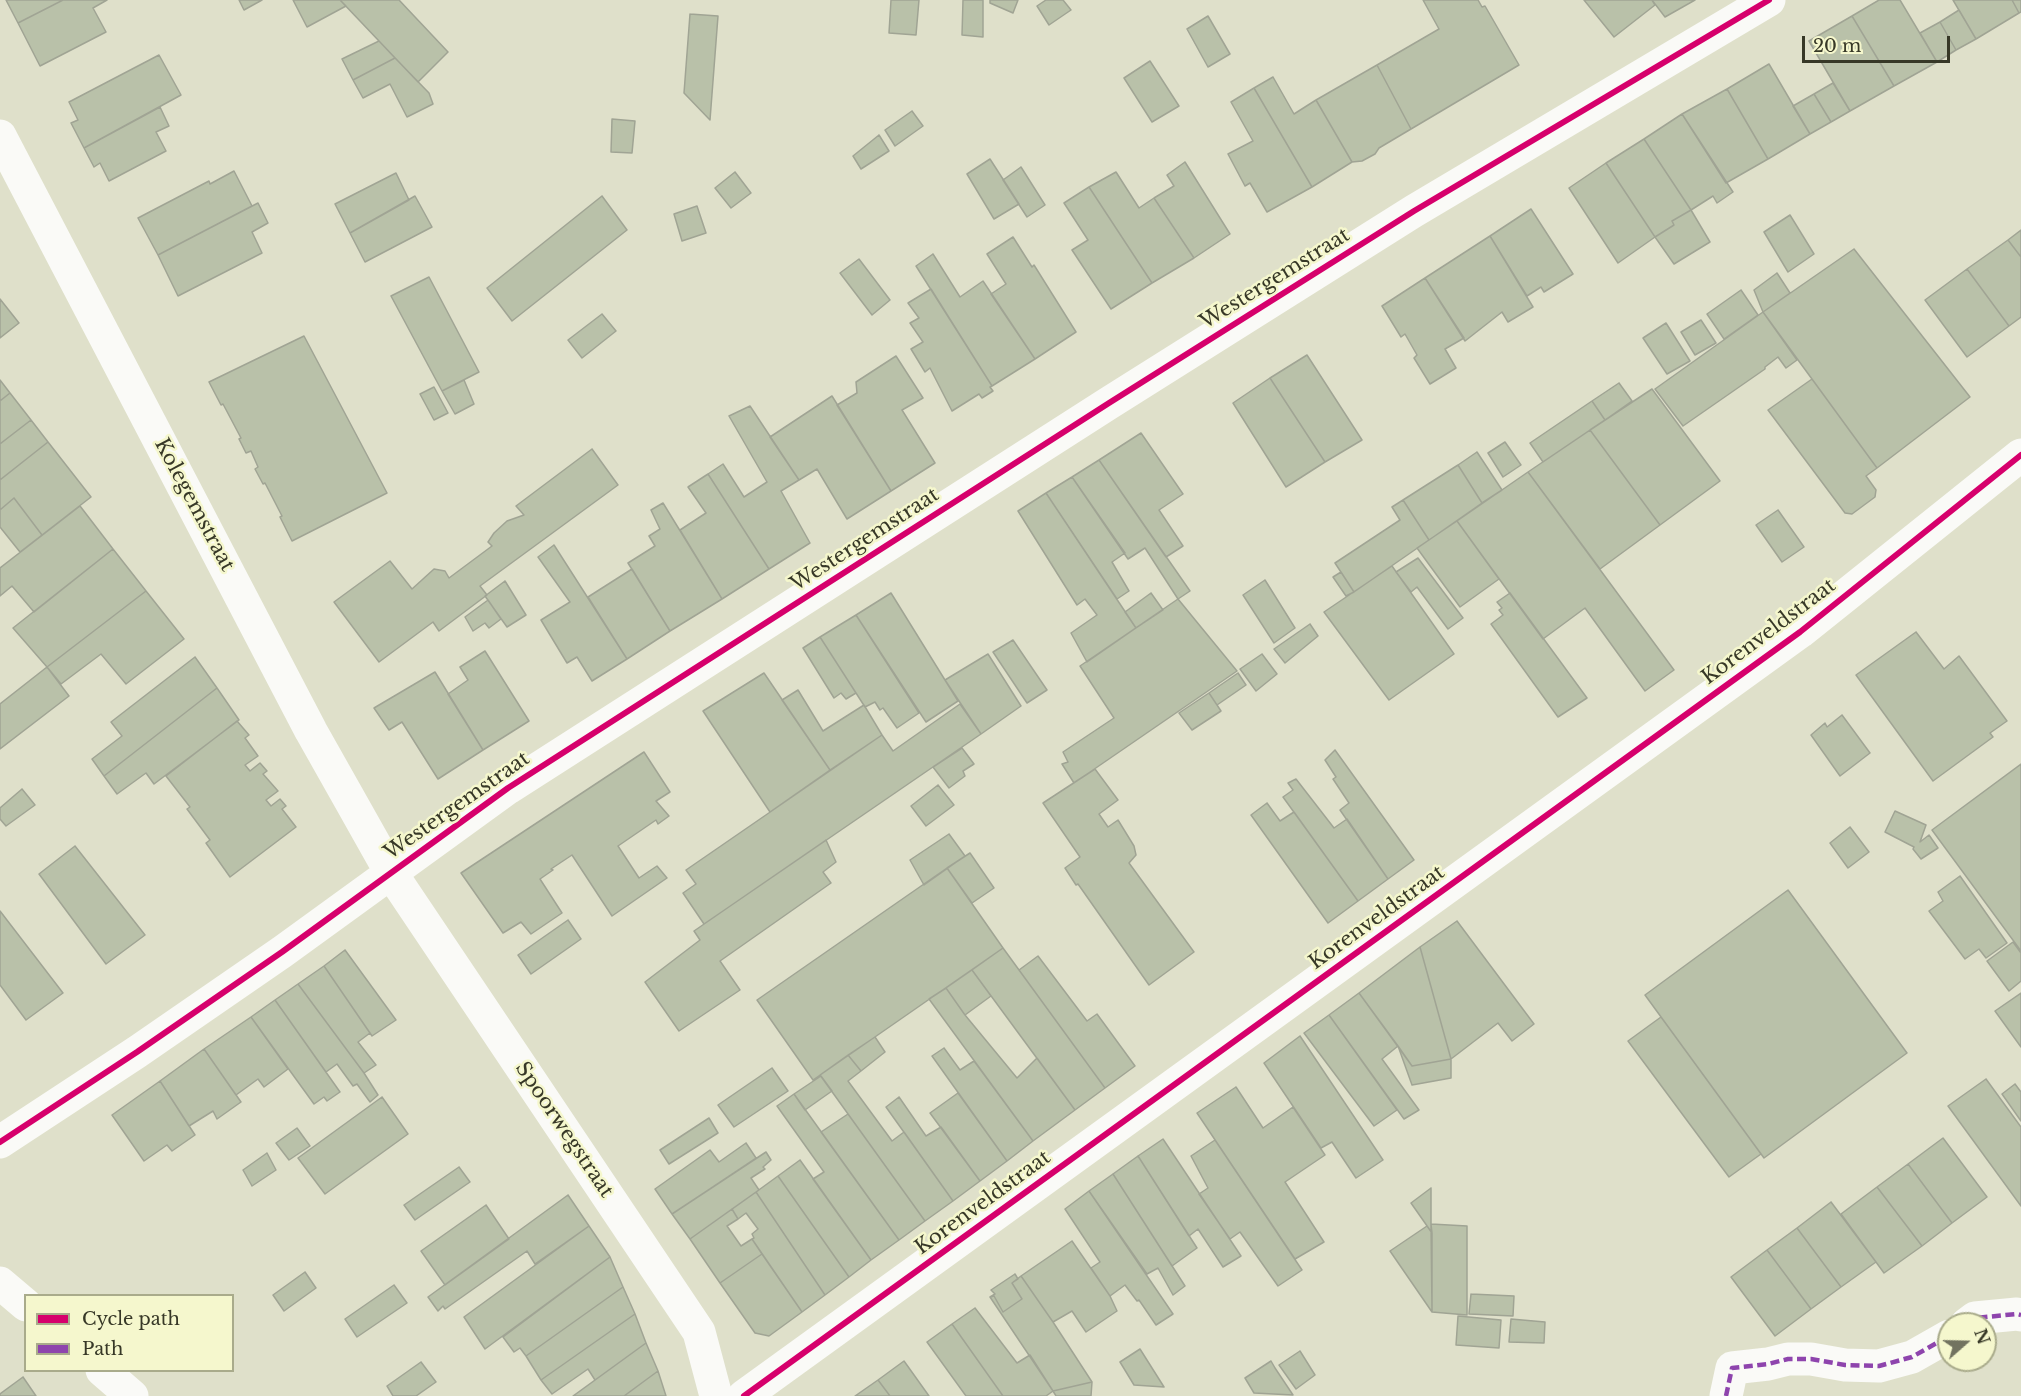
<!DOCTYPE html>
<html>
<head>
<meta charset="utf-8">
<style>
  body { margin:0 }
  #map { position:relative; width:2021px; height:1396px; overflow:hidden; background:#dfe0ca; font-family:"Libre Baskerville",serif }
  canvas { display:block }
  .legend { position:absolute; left:24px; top:1294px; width:210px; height:78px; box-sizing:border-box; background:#f5f7cd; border:2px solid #a9ab8b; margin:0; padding:8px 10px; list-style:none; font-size:18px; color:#373827 }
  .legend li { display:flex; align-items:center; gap:12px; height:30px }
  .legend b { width:30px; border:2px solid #a9ab8b }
  .north { position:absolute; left:1937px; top:1312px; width:60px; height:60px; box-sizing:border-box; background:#f5f7cd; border:2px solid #a9ab8b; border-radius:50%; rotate:70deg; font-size:16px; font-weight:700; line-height:24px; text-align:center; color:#373827 }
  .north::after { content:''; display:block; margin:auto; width:21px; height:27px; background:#727360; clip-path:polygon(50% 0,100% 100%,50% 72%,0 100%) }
  .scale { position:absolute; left:1802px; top:36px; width:148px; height:27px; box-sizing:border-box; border:3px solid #373827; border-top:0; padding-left:8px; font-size:18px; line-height:21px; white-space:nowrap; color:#373827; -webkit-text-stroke:4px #f5f7cd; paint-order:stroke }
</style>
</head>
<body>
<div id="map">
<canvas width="2021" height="1396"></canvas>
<ul class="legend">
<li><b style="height:8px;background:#d6006c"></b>Cycle path</li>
<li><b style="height:8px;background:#8e44ad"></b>Path</li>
</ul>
<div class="north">N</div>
<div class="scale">20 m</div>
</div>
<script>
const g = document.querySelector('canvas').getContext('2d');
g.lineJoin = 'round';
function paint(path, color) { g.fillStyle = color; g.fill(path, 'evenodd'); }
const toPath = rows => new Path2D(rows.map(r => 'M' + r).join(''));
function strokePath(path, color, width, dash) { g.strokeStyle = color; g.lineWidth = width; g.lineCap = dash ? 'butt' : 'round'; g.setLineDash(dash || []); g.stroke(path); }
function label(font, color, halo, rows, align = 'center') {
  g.font = font + ' "Libre Baskerville",serif'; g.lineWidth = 5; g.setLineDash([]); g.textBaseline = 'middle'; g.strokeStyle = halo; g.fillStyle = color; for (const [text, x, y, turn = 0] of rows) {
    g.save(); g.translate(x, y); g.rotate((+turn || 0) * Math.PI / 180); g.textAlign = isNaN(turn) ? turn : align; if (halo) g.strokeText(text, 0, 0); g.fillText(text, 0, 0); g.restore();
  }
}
const building = toPath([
  [6,0,63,0,18,23,6,0],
  [63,0,107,0,93,8,106,32,40,66,18,23,63,0],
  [239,0,262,0,244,10,239,0],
  [293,0,340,0,346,6,307,27,293,0],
  [340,0,399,0,448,52,418,82,340,0],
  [891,0,919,0,916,35,889,33,891,0],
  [963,0,983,0,983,37,962,35,963,0],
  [990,0,1018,0,1013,13,990,3,990,0],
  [1046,0,1063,0,1071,10,1049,25,1037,6,1046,0],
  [1423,0,1478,0,1482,7,1485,6,1519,65,1411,129,1377,65,1439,29,1423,0],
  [1584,0,1652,0,1655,5,1614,37,1584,0],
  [1652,0,1695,0,1665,17,1652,0],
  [1879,0,1900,0,1937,62,1894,86,1852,16,1879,0],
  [1953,0,2012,0,2019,13,1976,39,1953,0],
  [2012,0,2021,0,2021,12,2019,13,2012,0],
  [1959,10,1976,39,1956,50,1940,22,1959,10],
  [690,14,718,16,710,120,684,93,690,14],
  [1208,16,1230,54,1208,67,1187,29,1208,16],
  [1852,16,1894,86,1850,111,1809,41,1852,16],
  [1940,22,1956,50,1937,62,1920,33,1940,22],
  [379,41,395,58,353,80,342,59,379,41],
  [159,55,181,95,84,148,71,123,78,120,69,102,159,55],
  [395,58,429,93,433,104,407,117,390,84,363,98,353,80,395,58],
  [1150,61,1179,106,1152,122,1124,78,1150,61],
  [1769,64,1810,134,1768,159,1727,89,1769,64],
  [1377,65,1411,129,1379,148,1375,154,1362,161,1352,162,1316,100,1377,65],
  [1273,77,1294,114,1316,100,1352,162,1312,187,1254,88,1273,77],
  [1833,83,1850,111,1831,122,1814,94,1833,83],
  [1254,88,1312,187,1267,212,1250,183,1245,186,1228,154,1253,141,1231,102,1254,88],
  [1727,89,1768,159,1726,183,1682,114,1727,89],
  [1814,94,1831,122,1810,134,1793,106,1814,94],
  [160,107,169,126,156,132,166,151,109,181,100,163,94,167,84,148,160,107],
  [912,111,923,126,895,146,885,130,912,111],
  [1682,114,1733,192,1717,203,1713,196,1691,210,1644,139,1682,114],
  [612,119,635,121,632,153,611,152,612,119],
  [879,135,889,151,861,169,853,156,879,135],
  [1644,139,1691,210,1672,221,1674,225,1655,237,1606,163,1644,139],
  [990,159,1019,204,994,219,967,174,990,159],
  [1185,162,1230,234,1194,258,1154,198,1174,186,1167,175,1185,162],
  [1606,163,1655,237,1618,263,1569,188,1606,163],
  [1021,167,1045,205,1027,217,1003,180,1021,167],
  [234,171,252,206,158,255,138,218,209,181,210,184,234,171],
  [735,172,751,193,731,208,715,188,735,172],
  [1116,172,1139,208,1154,198,1194,258,1152,283,1089,187,1116,172],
  [396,173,409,200,350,233,335,204,396,173],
  [1089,187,1152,283,1111,309,1072,250,1088,240,1064,203,1089,187],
  [415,196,432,227,365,262,350,233,415,196],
  [602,196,627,230,512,321,487,288,602,196],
  [258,203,268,223,252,232,262,253,178,296,158,255,258,203],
  [697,206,706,233,682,241,674,214,697,206],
  [1531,209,1573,274,1544,292,1541,287,1527,296,1490,236,1531,209],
  [1691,210,1710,242,1674,264,1655,237,1674,225,1672,221,1691,210],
  [1790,215,1814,254,1788,272,1764,232,1790,215],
  [2021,230,2021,257,2008,240,2021,230],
  [1490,236,1533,307,1508,322,1502,312,1465,341,1425,278,1490,236],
  [1013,237,1032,267,1034,265,1076,332,1035,359,991,294,1006,284,987,254,1013,237],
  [2008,240,2021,257,2021,317,2009,326,1967,269,2008,240],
  [1854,249,1970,397,1877,468,1763,312,1854,249],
  [933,254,960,297,983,281,1035,359,992,386,916,266,933,254],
  [859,259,890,300,872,315,840,273,859,259],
  [1967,269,2009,326,1967,357,1925,300,1967,269],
  [1777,273,1790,293,1763,312,1754,290,1777,273],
  [429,277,479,372,442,391,391,296,429,277],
  [1425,278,1464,338,1445,349,1456,368,1430,384,1414,358,1417,355,1405,334,1401,337,1382,306,1425,278],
  [931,289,992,386,990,387,993,391,982,398,979,394,952,411,930,368,925,372,911,349,923,342,910,323,919,318,908,303,931,289],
  [1741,290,1758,315,1724,339,1707,314,1741,290],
  [0,299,19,323,0,338,0,299],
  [1763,312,1797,360,1786,368,1778,357,1765,367,1765,369,1683,426,1655,389,1763,312],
  [602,314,616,331,582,358,568,340,602,314],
  [1701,320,1716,343,1695,355,1681,332,1701,320],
  [1666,323,1690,361,1667,374,1643,338,1666,323],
  [304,336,387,493,292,541,280,517,282,516,265,483,263,484,255,469,258,467,251,451,246,453,239,439,241,438,223,404,221,405,209,382,304,336],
  [1307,355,1362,440,1325,462,1270,378,1307,355],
  [896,356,923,398,902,410,935,463,891,491,837,405,857,393,856,382,896,356],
  [1270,378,1325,462,1286,487,1233,403,1270,378],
  [1812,379,1877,468,1866,476,1876,490,1875,497,1852,514,1845,513,1768,410,1812,379],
  [0,380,10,393,0,401,0,380],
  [464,380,474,404,455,414,442,391,464,380],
  [1619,383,1632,401,1605,420,1592,401,1619,383],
  [434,387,448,413,434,420,420,394,434,387],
  [1652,389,1720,481,1660,525,1590,430,1652,389],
  [10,393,31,420,0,444,0,401,10,393],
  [832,396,891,491,847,519,817,469,799,480,770,437,832,396],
  [1592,401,1605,420,1543,462,1530,443,1592,401],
  [750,406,799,480,781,491,810,543,769,569,708,474,723,464,744,497,767,482,729,416,750,406],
  [31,420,48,442,0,480,0,444,31,420],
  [1590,430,1660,525,1600,569,1528,472,1590,430],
  [1141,433,1183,494,1159,510,1183,546,1166,557,1099,460,1141,433],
  [48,442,91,497,42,535,14,498,0,510,0,480,48,442],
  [1505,442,1521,465,1503,477,1488,453,1505,442],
  [592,449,618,485,480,586,487,595,439,631,433,622,379,662,334,602,390,561,412,589,434,569,445,571,449,578,492,546,488,542,494,533,507,521,524,515,516,506,592,449],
  [1477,452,1502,490,1482,503,1458,465,1477,452],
  [1099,460,1190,591,1178,599,1145,548,1128,559,1072,477,1099,460],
  [1458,465,1482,503,1429,540,1403,500,1458,465],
  [1528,472,1674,670,1645,691,1585,608,1543,639,1457,521,1528,472],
  [708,474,769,569,722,599,680,530,706,513,688,487,708,474],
  [1072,477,1125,553,1112,562,1129,591,1117,599,1046,493,1072,477],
  [1046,493,1136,628,1087,662,1071,633,1097,615,1085,599,1077,605,1018,511,1046,493],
  [14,498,42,535,20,552,0,527,0,510,14,498],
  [1403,500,1429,540,1354,592,1335,563,1400,520,1392,507,1403,500],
  [663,503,722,599,670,631,628,563,655,546,649,536,660,529,651,510,663,503],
  [80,506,113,549,34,612,12,586,0,596,0,568,80,506],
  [1778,510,1804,547,1782,562,1756,525,1778,510],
  [1457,521,1499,579,1460,607,1417,548,1457,521],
  [554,545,627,659,592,681,577,657,567,663,541,620,570,602,538,557,554,545],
  [113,549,146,591,47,667,13,628,113,549],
  [1418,558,1463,618,1448,629,1417,587,1411,592,1396,572,1418,558],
  [1392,566,1454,654,1389,700,1324,612,1392,566],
  [632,569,670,631,627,659,588,597,632,569],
  [1341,572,1354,592,1346,596,1333,577,1341,572],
  [1265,580,1295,628,1274,643,1243,595,1265,580],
  [505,581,526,615,507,627,485,596,505,581],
  [146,591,184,639,126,684,101,654,61,684,47,667,146,591],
  [891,593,958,701,926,722,856,615,891,593],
  [1151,593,1163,610,1136,628,1125,612,1151,593],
  [1510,593,1587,698,1558,717,1491,624,1503,615,1499,610,1502,608,1497,602,1510,593],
  [1178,599,1237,671,1074,783,1062,764,1068,762,1063,752,1114,718,1080,666,1178,599],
  [488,600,501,619,489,628,485,623,473,631,465,617,488,600],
  [856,615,919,713,897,728,883,708,880,710,875,702,865,707,820,637,856,615],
  [1310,624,1318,636,1285,663,1274,649,1310,624],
  [1916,632,1944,669,1959,656,2007,721,1990,733,1993,737,1933,781,1856,675,1916,632],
  [820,637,856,693,846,699,841,693,834,698,803,648,820,637],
  [1013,640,1047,690,1027,703,993,652,1013,640],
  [485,651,529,721,483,750,448,694,468,680,460,667,485,651],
  [988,654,1021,706,981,734,945,680,988,654],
  [1262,654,1277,674,1256,691,1240,669,1262,654],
  [195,657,217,688,104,776,92,759,122,736,111,722,195,657],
  [47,667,69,696,0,749,0,704,47,667],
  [435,672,483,750,438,779,402,722,389,730,374,708,435,672],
  [764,673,830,770,770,812,703,711,764,673],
  [1238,673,1246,685,1217,705,1209,693,1238,673],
  [217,688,239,720,154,784,146,773,117,794,104,776,217,688],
  [798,690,823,731,864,705,882,735,830,770,782,700,798,690],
  [1209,693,1221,711,1192,730,1179,713,1209,693],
  [960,704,981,734,704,924,683,893,696,884,686,870,882,735,893,751,960,704],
  [1842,715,1870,753,1840,776,1811,735,1825,723,1827,727,1842,715],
  [237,721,249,735,245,738,258,756,245,765,250,771,260,763,267,771,263,774,278,791,266,800,271,806,280,799,286,806,282,809,296,827,230,877,206,843,210,840,187,809,190,807,166,776,237,721],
  [962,748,974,764,963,771,965,776,949,788,933,767,962,748],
  [1335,750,1414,860,1388,879,1340,810,1349,803,1333,779,1336,777,1325,760,1335,750],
  [644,752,670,792,656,801,669,816,658,824,656,820,618,846,639,878,657,866,667,878,612,916,572,855,551,869,553,870,540,879,562,913,531,934,521,922,503,933,461,873,644,752],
  [2021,764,2021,951,1932,830,2021,764],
  [1095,769,1118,800,1099,814,1108,827,1118,820,1134,846,1136,855,1129,863,1194,952,1149,985,1078,884,1076,885,1065,868,1080,857,1043,803,1095,769],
  [1296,779,1334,828,1347,819,1388,879,1358,901,1283,797,1293,790,1288,783,1296,779],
  [938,785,954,805,926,826,911,806,938,785],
  [22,789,35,805,6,826,0,819,0,808,22,789],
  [1267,803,1280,821,1294,812,1358,901,1328,923,1251,815,1267,803],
  [1895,811,1926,825,1920,842,1929,835,1938,848,1921,859,1913,849,1914,847,1885,832,1895,811],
  [1850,827,1869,852,1848,868,1830,843,1850,827],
  [949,834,965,856,924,885,910,860,949,834],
  [826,840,836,862,823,872,831,883,720,961,740,990,679,1031,645,982,700,940,694,931,826,840],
  [75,846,145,935,106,964,39,874,75,846],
  [970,853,994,888,972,903,947,868,970,853],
  [947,868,1003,948,813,1080,757,1000,947,868],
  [1960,876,2007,943,1986,958,1979,949,1965,959,1929,911,1943,901,1938,892,1960,876],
  [1788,890,1907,1053,1764,1158,1645,995,1788,890],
  [0,911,63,993,26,1020,0,985,0,911],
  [568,920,581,939,531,974,518,955,568,920],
  [1457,921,1534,1024,1512,1041,1498,1023,1451,1059,1420,947,1457,921],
  [2013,942,2021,953,2021,981,2009,991,1987,961,2013,942],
  [1420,947,1451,1059,1412,1066,1359,993,1420,947],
  [1003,948,1105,1088,1075,1110,972,970,1003,948],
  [345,950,396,1020,372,1036,324,966,345,950],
  [1038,956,1087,1021,1097,1014,1135,1066,1105,1088,1019,970,1038,956],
  [324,966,370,1033,358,1042,376,1065,364,1073,298,984,324,966],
  [972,970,991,996,965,1015,946,988,972,970],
  [298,984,364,1073,378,1095,370,1102,357,1084,353,1086,337,1064,326,1072,275,1000,298,984],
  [946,988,965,1015,1017,1078,1037,1058,1075,1110,1033,1141,929,999,946,988],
  [1359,993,1398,1046,1382,1059,1419,1110,1404,1119,1329,1015,1359,993],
  [2021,993,2021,1047,1995,1011,2021,993],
  [275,1000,340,1092,327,1101,324,1097,314,1104,251,1017,275,1000],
  [1329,1015,1397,1110,1374,1126,1304,1033,1329,1015],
  [251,1017,288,1069,264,1087,258,1079,236,1095,204,1049,251,1017],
  [1661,1017,1761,1154,1729,1177,1628,1041,1661,1017],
  [1300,1036,1383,1160,1356,1178,1332,1142,1321,1148,1264,1063,1300,1036],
  [875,1037,885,1052,861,1071,848,1055,875,1037],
  [1398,1046,1412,1066,1451,1059,1451,1078,1412,1085,1398,1046],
  [944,1048,960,1070,974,1061,1033,1141,1007,1161,932,1056,944,1048],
  [204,1049,241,1102,217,1119,213,1111,189,1126,160,1081,204,1049],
  [848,1055,861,1071,848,1081,892,1141,904,1132,953,1201,925,1221,820,1075,848,1055],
  [772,1068,788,1091,734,1127,718,1105,772,1068],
  [821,1076,832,1091,805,1110,794,1094,821,1076],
  [1986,1079,2021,1127,2021,1206,1948,1106,1986,1079],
  [160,1081,195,1135,172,1151,167,1145,144,1161,112,1115,160,1081],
  [2015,1084,2021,1092,2021,1121,2002,1094,2015,1084],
  [1236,1087,1263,1128,1293,1107,1325,1155,1285,1182,1324,1242,1295,1259,1197,1113,1236,1087],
  [958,1093,1007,1161,980,1181,930,1113,958,1093],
  [794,1094,899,1240,871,1260,813,1179,824,1172,777,1106,794,1094],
  [382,1097,408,1134,325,1194,298,1158,382,1097],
  [899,1097,926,1136,941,1127,980,1181,953,1201,886,1107,899,1097],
  [848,1114,925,1221,899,1240,821,1132,848,1114],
  [709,1118,718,1133,669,1164,660,1150,709,1118],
  [297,1128,310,1146,289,1160,276,1143,297,1128],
  [1943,1138,1987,1197,1952,1223,1908,1164,1943,1138],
  [1163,1139,1241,1256,1223,1267,1198,1229,1189,1236,1138,1156,1163,1139],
  [1215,1140,1302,1270,1278,1286,1240,1232,1230,1239,1199,1194,1208,1188,1191,1156,1215,1140],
  [746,1143,756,1158,672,1214,655,1189,710,1150,719,1162,746,1143],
  [766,1152,771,1160,763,1167,765,1169,751,1178,759,1190,690,1239,672,1214,766,1152],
  [267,1153,276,1170,252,1186,243,1170,267,1153],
  [1138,1156,1197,1248,1172,1266,1113,1174,1138,1156],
  [800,1160,871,1260,849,1277,778,1176,800,1160],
  [1908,1164,1952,1223,1922,1246,1877,1187,1908,1164],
  [459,1167,470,1182,415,1220,404,1205,459,1167],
  [1113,1174,1185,1286,1173,1295,1158,1268,1147,1274,1089,1191,1113,1174],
  [778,1176,849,1277,825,1295,756,1192,778,1176],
  [1877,1187,1922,1246,1884,1273,1841,1214,1877,1187],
  [1431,1188,1431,1224,1432,1233,1411,1203,1431,1188],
  [1089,1191,1173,1314,1156,1325,1139,1300,1137,1301,1125,1285,1110,1296,1091,1268,1100,1262,1065,1209,1089,1191],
  [756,1192,825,1295,802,1312,752,1239,754,1238,752,1234,758,1229,746,1213,738,1219,732,1209,756,1192],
  [568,1195,589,1226,535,1264,527,1251,445,1309,443,1306,438,1311,428,1297,568,1195],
  [1831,1202,1876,1262,1841,1287,1797,1228,1831,1202],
  [486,1205,509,1239,445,1285,421,1251,486,1205],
  [732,1209,738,1219,727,1226,741,1246,752,1239,762,1254,720,1283,690,1239,732,1209],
  [1431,1224,1467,1226,1467,1315,1432,1312,1431,1224],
  [589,1226,610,1257,485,1349,464,1317,589,1226],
  [1427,1226,1432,1233,1432,1312,1390,1251,1427,1226],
  [1797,1228,1841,1287,1811,1309,1767,1250,1797,1228],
  [1072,1241,1110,1296,1117,1311,1086,1332,1072,1311,1053,1322,1021,1276,1072,1241],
  [1767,1250,1811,1309,1775,1336,1731,1277,1767,1250],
  [762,1254,802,1312,769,1336,755,1333,720,1283,762,1254],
  [610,1257,623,1287,526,1356,520,1348,514,1352,503,1337,610,1257],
  [305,1272,316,1288,284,1311,273,1295,305,1272],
  [1015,1274,1018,1279,1012,1283,1022,1299,1003,1312,994,1296,990,1297,995,1294,991,1290,1015,1274],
  [1021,1276,1053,1322,1092,1382,1053,1391,990,1297,994,1296,1003,1312,1022,1299,1012,1283,1021,1276],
  [394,1285,407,1303,357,1337,345,1319,394,1285],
  [623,1287,635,1314,541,1380,526,1356,623,1287],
  [1471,1294,1514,1296,1513,1316,1469,1314,1471,1294],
  [975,1308,1017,1363,1030,1355,1053,1391,1046,1396,1003,1396,952,1324,975,1308],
  [635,1314,646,1343,595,1380,588,1369,552,1394,541,1380,635,1314],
  [1458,1316,1501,1320,1499,1348,1456,1345,1458,1316],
  [1511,1319,1545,1322,1544,1343,1509,1342,1511,1319],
  [952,1324,1003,1396,966,1396,927,1342,952,1324],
  [646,1343,658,1371,624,1396,573,1396,646,1343],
  [1140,1349,1164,1387,1134,1385,1120,1362,1140,1349],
  [1300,1351,1315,1375,1296,1389,1279,1365,1300,1351],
  [904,1361,929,1396,890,1396,878,1380,904,1361],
  [1271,1361,1275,1368,1293,1395,1254,1393,1245,1378,1271,1361],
  [421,1362,436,1382,416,1396,393,1396,387,1386,421,1362],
  [658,1371,666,1396,624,1396,658,1371],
  [23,1377,36,1396,0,1396,0,1394,23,1377],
  [878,1380,890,1396,855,1396,878,1380],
  [1092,1382,1091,1396,1056,1396,1053,1391,1092,1382]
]);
paint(building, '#b9c1a9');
strokePath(building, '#a0a494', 1.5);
strokePath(toPath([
  [0,136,311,731,355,809,391,873,699,1332,716,1396],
  [0,1142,137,1052,282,952,508,788,1109,403,1414,211,1769,0],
  [0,1283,26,1305],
  [1967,1324,1975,1318,2017,1314,2021,1315],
  [102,1370,132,1396],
  [744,1396,1800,632,2021,455],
  [1726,1396,1732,1368,1768,1364,1788,1359,1811,1359,1845,1365,1879,1366,1912,1357,1949,1336]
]), '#fafaf7', 33);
strokePath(toPath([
  [1967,1324,1975,1318,2017,1314,2021,1315],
  [1726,1396,1732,1368,1768,1364,1788,1359,1811,1359,1845,1365,1879,1366,1912,1357,1949,1336]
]), '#8e44ad', 4.5, [9, 4.5]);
strokePath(toPath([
  [0,1142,137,1052,282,952,508,788,1109,403,1414,211,1769,0],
  [744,1396,1800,632,2021,455]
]), '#d6006c', 6);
label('20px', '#373827', '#f5f7cd', [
  ["Westergemstraat",1275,279,-32],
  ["Kolegemstraat",194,505,62],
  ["Westergemstraat",865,540,-33],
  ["Korenveldstraat",1769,632,-37],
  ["Westergemstraat",457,806,-35],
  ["Korenveldstraat",1377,918,-36],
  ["Spoorwegstraat",564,1130,56],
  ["Korenveldstraat",983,1203,-36]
]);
</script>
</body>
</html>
